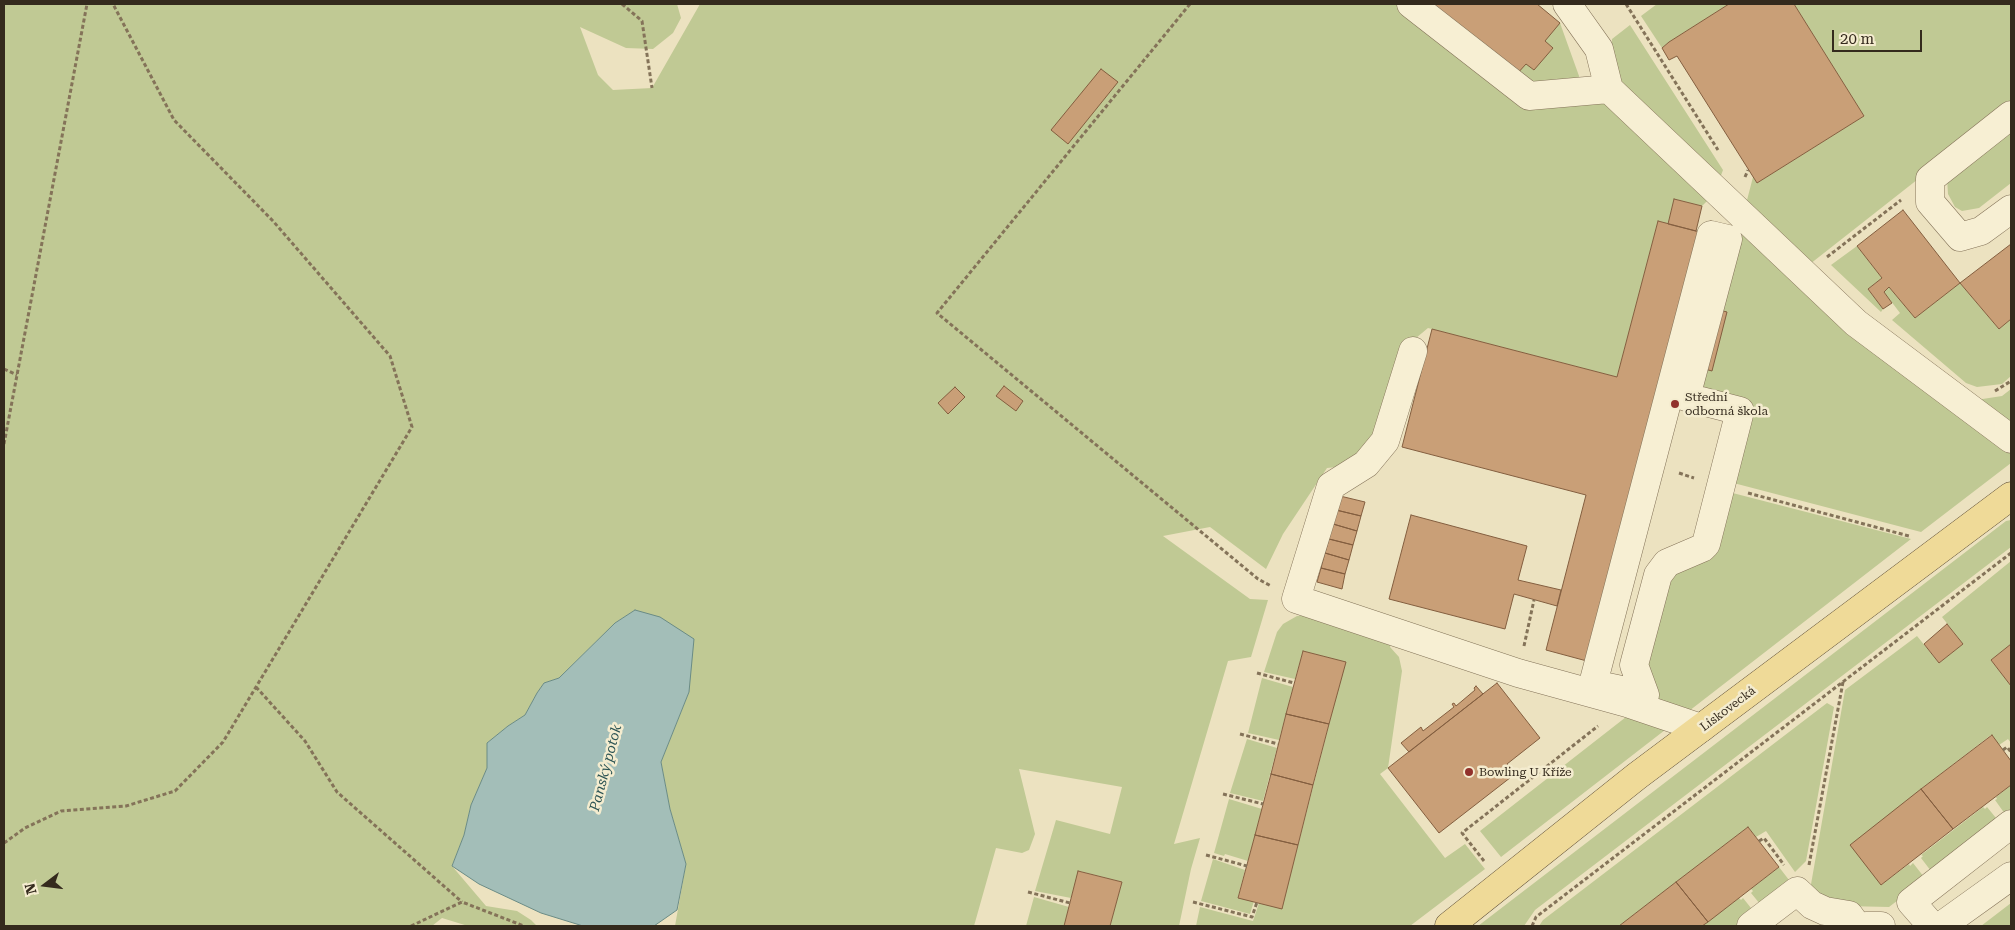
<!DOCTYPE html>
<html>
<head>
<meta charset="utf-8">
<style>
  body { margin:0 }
  #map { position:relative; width:2015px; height:930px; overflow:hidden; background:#ece2c0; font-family:"Roboto Serif",serif }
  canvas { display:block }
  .frame { position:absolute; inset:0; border:5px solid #342a1d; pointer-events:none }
  .north { position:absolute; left:20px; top:860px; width:50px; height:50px; -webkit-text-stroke:4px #f4eccf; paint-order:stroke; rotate:255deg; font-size:14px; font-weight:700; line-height:20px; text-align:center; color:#342a1d }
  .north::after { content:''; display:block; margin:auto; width:18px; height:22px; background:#342a1d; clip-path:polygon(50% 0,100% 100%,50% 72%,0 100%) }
  .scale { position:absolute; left:1832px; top:30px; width:90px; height:22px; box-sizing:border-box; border:2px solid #342a1d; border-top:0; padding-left:6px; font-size:15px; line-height:18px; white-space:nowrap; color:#342a1d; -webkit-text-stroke:4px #f4eccf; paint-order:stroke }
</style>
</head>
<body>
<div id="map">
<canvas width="2015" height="930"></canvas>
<div class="frame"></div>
<div class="north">N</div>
<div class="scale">20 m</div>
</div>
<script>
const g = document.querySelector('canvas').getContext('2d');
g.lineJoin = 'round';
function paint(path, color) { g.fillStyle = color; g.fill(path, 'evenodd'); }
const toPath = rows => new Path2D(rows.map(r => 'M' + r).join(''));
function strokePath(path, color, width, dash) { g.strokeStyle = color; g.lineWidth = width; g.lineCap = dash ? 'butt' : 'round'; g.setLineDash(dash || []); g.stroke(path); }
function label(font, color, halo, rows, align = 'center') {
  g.font = font + ' "Roboto Serif",serif'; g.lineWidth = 5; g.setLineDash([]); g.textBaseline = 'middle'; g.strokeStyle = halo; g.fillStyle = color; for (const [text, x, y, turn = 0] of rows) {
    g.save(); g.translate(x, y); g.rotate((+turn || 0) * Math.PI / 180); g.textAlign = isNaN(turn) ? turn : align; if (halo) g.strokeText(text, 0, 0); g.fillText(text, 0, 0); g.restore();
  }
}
paint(toPath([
  [4,4,677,4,681,18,673,33,653,49,626,48,580,27,598,75,613,90,652,88,700,4,1537,4,1560,23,1588,101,1598,100,1612,105,1711,197,1702,206,1674,199,1668,224,1658,221,1617,377,1428,328,1404,348,1372,445,1337,467,1327,468,1283,534,1266,569,1210,527,1163,536,1250,599,1268,600,1251,657,1228,661,1174,844,1200,838,1191,869,1179,926,1110,926,1122,882,1079,871,1071,898,1035,891,1056,820,1110,834,1122,787,1019,769,1035,834,1029,850,1022,853,996,848,974,926,675,926,686,864,670,809,661,762,689,692,635,610,615,623,559,678,544,683,537,693,525,715,508,726,487,743,487,768,471,805,464,835,452,866,486,906,517,911,531,920,537,926,468,926,442,918,432,926,4,926],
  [1657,4,1729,4,1669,42,1662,48,1641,16],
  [1794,4,2011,4,2011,106,1810,264,1746,204,1753,177,1757,183,1864,116],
  [1630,25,1723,170,1720,178,1630,93,1611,66,1612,39],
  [2011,121,2011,183,1979,208,1962,211,1955,207,1948,194,1947,178],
  [1748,234,2011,452,2011,463,1921,532,1722,480,1740,412,1686,397,1728,239],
  [1857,246,1882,278,1868,289,1883,309,1881,312,1831,265],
  [1960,283,1999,329,2011,319,2011,376,2002,384,1977,387,1966,383,1892,320,1900,313,1884,292,1889,287,1915,318],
  [2011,389,2011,423,1976,400,2002,396],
  [1721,490,1911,539,1689,711,1645,695,1658,575,1702,548],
  [2011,520,2011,547,1535,910,1524,926,1478,926,2006,521],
  [2011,561,2011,644,1991,660,2011,686,2011,743,2008,739,1999,745,1991,735,1921,789,1881,885,1909,864,1910,866,1913,863,1924,877,1923,881,1889,907,1845,906,1810,890,1845,690,1917,636,1939,663,1963,644,1942,617],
  [1308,615,1391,643,1390,647,1399,657,1402,671,1388,768,1380,774,1445,858,1465,844,1485,869,1410,926,1196,926,1200,907,1253,921,1259,903,1282,908,1345,662,1303,651,1295,679,1264,672,1277,632,1283,624,1297,616],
  [1262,678,1293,687,1279,740,1248,733],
  [1827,703,1834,707,1806,861,1795,872,1766,831,1756,837,1748,827,1619,926,1539,926,1543,920],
  [1626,717,1665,730,1501,857,1480,831],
  [1247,739,1277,748,1263,801,1230,793],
  [2011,785,2011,813,2005,814,1995,800,1997,799,1996,797],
  [1229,799,1262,809,1248,861,1225,854,1224,856,1214,853],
  [1983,807,1985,809,1987,807,1996,818,1931,871,1921,858,1923,856,1921,855],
  [1213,859,1245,870,1238,897,1254,901,1250,914,1201,901],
  [1779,867,1789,880,1760,904,1751,893,1753,891,1751,889],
  [1034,897,1069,907,1064,926,1026,926],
  [1739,898,1741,900,1743,898,1751,908,1752,913,1735,926,1702,926],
  [2011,903,2011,926,1981,926]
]), '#c0c994');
const water = toPath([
  [635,610,660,617,694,639,689,692,661,762,670,809,686,864,677,910,654,926,583,926,541,913,479,884,452,866,464,835,471,805,487,768,487,743,508,726,525,715,537,693,544,683,559,678,615,623,635,610]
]);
paint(water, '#a3beb8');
strokePath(water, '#6a8b85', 1);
const building = toPath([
  [1431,4,1537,4,1560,23,1545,41,1553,48,1534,70,1526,64,1516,75,1431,4],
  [1729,4,1794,4,1864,116,1757,183,1677,56,1669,60,1662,48,1669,42,1729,4],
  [1101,69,1118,82,1068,144,1051,130,1101,69],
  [1674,199,1702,206,1696,231,1668,224,1674,199],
  [1903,210,1960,283,1915,318,1889,287,1884,292,1892,303,1883,309,1868,289,1882,278,1857,246,1903,210],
  [1658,221,1711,235,1598,664,1546,650,1586,495,1402,447,1432,329,1617,377,1658,221],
  [2011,244,2011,319,1999,329,1960,283,2011,244],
  [1716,309,1727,312,1712,371,1701,368,1716,309],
  [1004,386,1023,401,1016,411,996,396,1004,386],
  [955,387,965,397,948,414,938,403,955,387],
  [1340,496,1365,502,1361,516,1336,510,1340,496],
  [1336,510,1361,516,1357,531,1333,524,1336,510],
  [1411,515,1527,546,1518,580,1561,590,1557,606,1514,594,1505,629,1389,599,1411,515],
  [1333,524,1357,531,1353,545,1329,539,1333,524],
  [1329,539,1353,545,1349,560,1325,553,1329,539],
  [1325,553,1349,560,1345,574,1321,568,1325,553],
  [1321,568,1345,574,1342,589,1317,582,1321,568],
  [1947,624,1963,644,1939,663,1924,644,1947,624],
  [2011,644,2011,686,1991,660,2011,644],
  [1303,651,1346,662,1329,724,1286,714,1303,651],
  [1497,683,1540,738,1507,764,1515,774,1439,833,1388,768,1497,683],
  [1476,686,1483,694,1409,752,1401,743,1421,727,1423,731,1454,707,1452,704,1454,703,1456,706,1475,690,1474,688,1476,686],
  [1286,714,1329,724,1313,785,1271,774,1286,714],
  [1992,735,2011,761,2011,785,1953,829,1921,789,1992,735],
  [1271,774,1313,785,1298,845,1255,835,1271,774],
  [1921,789,1953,829,1881,885,1850,845,1921,789],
  [1748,827,1779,867,1708,922,1676,882,1748,827],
  [1255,835,1298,845,1282,909,1238,898,1255,835],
  [1078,871,1122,882,1110,926,1064,926,1078,871],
  [1676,882,1708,922,1702,926,1619,926,1676,882]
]);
paint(building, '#c99f77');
strokePath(building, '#835e3f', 1);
const minor = toPath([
  [1411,4,1529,96,1609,89,1856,323,2011,439],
  [1567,4,1599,49,1609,89],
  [2011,115,1930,179,1930,202,1960,237,1981,231,2011,209],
  [1711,235,1728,239,1686,397,1740,411,1706,544,1702,548,1667,563,1658,575,1634,665,1645,695,1593,684,1711,235],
  [1413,351,1385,441,1366,464,1331,486,1296,599,1518,673,1627,703,1701,728],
  [1751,926,1797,891,1812,905,1825,911,1849,915,1857,926],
  [1866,926,1881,926],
  [1932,926,1911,902,2011,824],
  [1936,926,1944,924,2011,876]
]);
const major = toPath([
  [1449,926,1637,776,2011,496]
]);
strokePath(minor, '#847359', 29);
strokePath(major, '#52412d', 29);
strokePath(toPath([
  [622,4,642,21,652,88],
  [1190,4,937,313,1258,579,1271,586],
  [1626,4,1718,150],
  [1745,177,1748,170],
  [1827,257,1901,200],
  [4,369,17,375],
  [1995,391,2011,381],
  [4,444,87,4],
  [1679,473,1694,478],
  [1748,493,1909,536],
  [1524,646,1534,600],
  [1257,673,1294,683],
  [256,687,305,741,337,792,462,902],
  [1240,734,1278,744],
  [2003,750,2007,747,2011,752],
  [1223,794,1263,804],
  [1759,841,1764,838,1784,865],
  [4,843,25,828,61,811,126,806,175,791,223,742,412,427,390,356,273,221,174,120,113,4],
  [1206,855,1247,866],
  [1484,861,1462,833,1598,726],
  [1809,865,1843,682],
  [1028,892,1070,903],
  [1193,902,1252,917,1257,902],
  [411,926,462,902,524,926],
  [1532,926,1536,917,2011,553]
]), '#847359', 3, [4, 2.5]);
strokePath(minor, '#f7efd3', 28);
strokePath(major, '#efda98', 28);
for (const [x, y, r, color] of [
  [1675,404,5,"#91312b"],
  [1469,772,5,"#91312b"]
]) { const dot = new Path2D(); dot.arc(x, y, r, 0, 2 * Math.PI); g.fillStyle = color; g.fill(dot); strokePath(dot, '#f4eccf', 2); }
label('12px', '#342a1d', '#f4eccf', [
  ["Střední",1685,397],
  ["odborná škola",1685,411],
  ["Bowling U Kříže",1479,772]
], 'left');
label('12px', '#342a1d', '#f4eccf', [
  ["Lískovecká",1728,709,-37]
]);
label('italic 14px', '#2c5454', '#f4eccf', [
  ["Panský potok",606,768,-75]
]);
</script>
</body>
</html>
